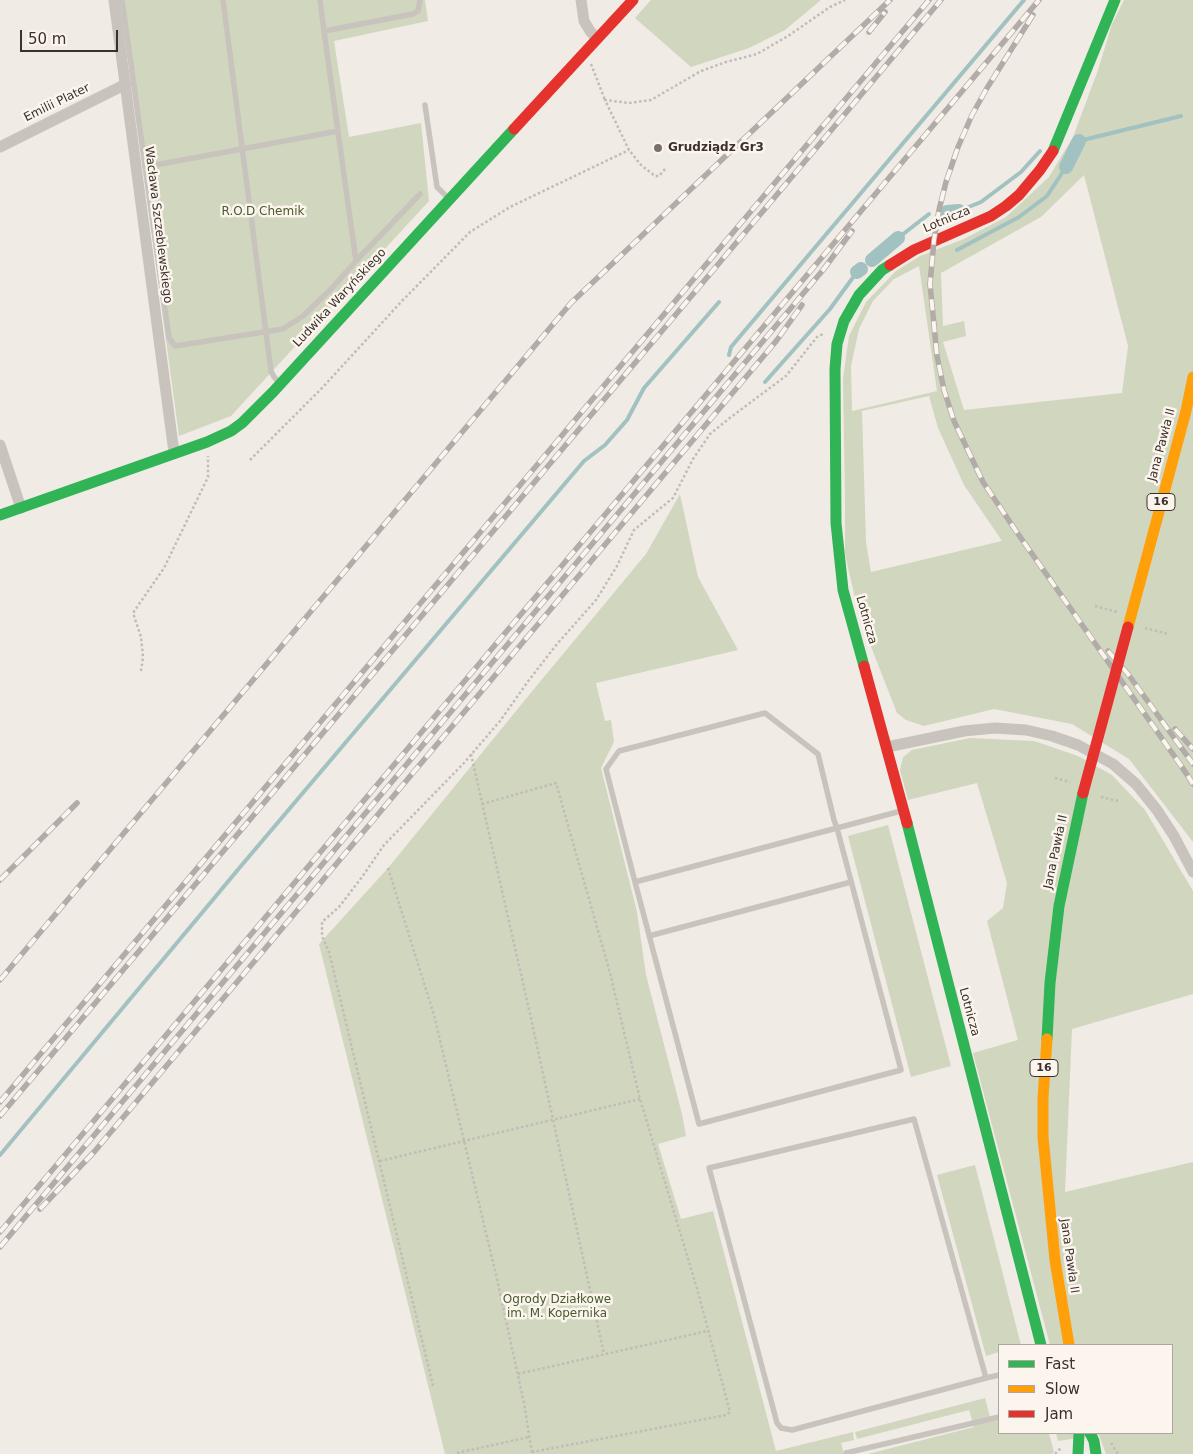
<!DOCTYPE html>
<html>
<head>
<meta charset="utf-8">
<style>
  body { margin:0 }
  #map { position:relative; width:1193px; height:1454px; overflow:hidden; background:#f0ebe5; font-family:"DejaVu Sans",sans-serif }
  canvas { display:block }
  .legend { position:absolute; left:998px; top:1344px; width:175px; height:90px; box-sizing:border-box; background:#fbf5ee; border:1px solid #aea6a0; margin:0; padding:6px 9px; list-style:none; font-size:15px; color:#3b302b }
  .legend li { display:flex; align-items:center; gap:10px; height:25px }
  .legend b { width:25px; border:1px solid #aea6a0 }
  .scale { position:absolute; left:20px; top:30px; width:98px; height:22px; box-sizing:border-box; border:2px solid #3b302b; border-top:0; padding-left:6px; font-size:15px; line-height:18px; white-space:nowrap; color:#3b302b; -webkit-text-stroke:4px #fbf5ee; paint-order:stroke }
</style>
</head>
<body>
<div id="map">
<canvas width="1193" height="1454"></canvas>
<ul class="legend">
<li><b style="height:6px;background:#30b455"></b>Fast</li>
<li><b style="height:6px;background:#ff9f0a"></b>Slow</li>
<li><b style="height:6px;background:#e5322d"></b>Jam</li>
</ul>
<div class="scale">50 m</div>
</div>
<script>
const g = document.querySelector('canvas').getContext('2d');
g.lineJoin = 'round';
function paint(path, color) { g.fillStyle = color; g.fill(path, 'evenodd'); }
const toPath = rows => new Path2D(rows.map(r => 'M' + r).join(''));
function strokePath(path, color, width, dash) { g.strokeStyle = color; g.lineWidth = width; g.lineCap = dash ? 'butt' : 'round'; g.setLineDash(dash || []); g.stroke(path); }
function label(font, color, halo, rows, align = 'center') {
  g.font = font + ' "DejaVu Sans",sans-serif'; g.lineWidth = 5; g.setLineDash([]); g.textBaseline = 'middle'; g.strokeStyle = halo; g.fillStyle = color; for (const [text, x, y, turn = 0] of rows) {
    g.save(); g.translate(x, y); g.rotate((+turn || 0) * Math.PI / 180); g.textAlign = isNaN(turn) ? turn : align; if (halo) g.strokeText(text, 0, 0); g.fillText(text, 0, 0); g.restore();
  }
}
paint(toPath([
  [120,0,425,0,428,21,334,41,349,137,421,123,429,201,231,416,179,436],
  [651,0,821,0,785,30,749,48,691,67,635,18],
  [1124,0,1193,0,1193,842,1129,759,1072,724,994,709,924,726,906,720,897,713,859,616,845,554,845,499,843,379,849,336,866,302,896,271,920,256,964,239,1006,217,1049,177,1073,137,1098,70,1112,24],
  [1084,175,1128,346,1122,393,964,410,943,342,966,336,964,321,943,326,941,273,1041,217],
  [919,266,937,391,852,411,851,366,859,329,873,301,894,279],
  [929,396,938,428,964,485,1002,541,871,572,866,542,862,411],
  [680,494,698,577,738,650,596,683,605,721,611,720,614,742,601,768,637,912,646,975,682,1114,686,1136,658,1144,681,1219,713,1211,776,1451,853,1432,854,1440,841,1443,844,1454,445,1454,319,944,388,868,534,689,646,554],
  [970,738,1034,741,1078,756,1112,775,1145,810,1193,891,1193,994,1072,1029,1065,1192,1193,1162,1193,1454,1106,1454,1099,1435,1058,1441,1056,1433,1172,1433,1172,1345,1050,1345,973,1053,1018,1040,987,921,1003,908,1007,883,977,783,908,800,900,770,903,757,912,750],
  [888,825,951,1066,911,1077,848,836],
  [975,1165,1021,1345,999,1345,999,1352,986,1356,937,1175],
  [985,1398,991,1421,999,1420,999,1433,1049,1433,1054,1452,1052,1454,868,1454,974,1427,969,1410,857,1439,855,1432]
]), '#d1d6bf');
strokePath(toPath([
  [1079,141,1181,116],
  [959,211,981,202,1021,172,1040,151],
  [898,238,929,214],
  [957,250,1019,217,1047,196,1066,167],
  [729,355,731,347,1024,0],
  [765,382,830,309,857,272],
  [0,1155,241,866,584,461,605,445,627,420,644,388,719,302]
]), '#a1c2c1', 4);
strokePath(toPath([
  [1066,167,1079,141],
  [947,212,959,211],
  [872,260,898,238],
  [857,272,861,269]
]), '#a1c2c1', 14);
strokePath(toPath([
  [591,64,605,100],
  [665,169,659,176,655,176,641,165,629,150,605,100,629,103,651,100,701,71,726,62,757,54,788,36,830,7,845,0],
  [250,460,322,388,402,301,470,232,510,207,629,150],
  [1095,606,1117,612],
  [1145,628,1168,634],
  [141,671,143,657,141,637,133,613,164,568,208,477,208,456],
  [471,754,530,1014,604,1354],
  [1055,778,1070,782],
  [1101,797,1119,801],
  [482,804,556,783,610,973,640,1099,698,1292,730,1412,726,1415,532,1452],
  [388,868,434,1015,497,1279,524,1403,532,1453],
  [380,1161,640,1099],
  [518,1374,707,1331],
  [433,1386,329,952,322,936,322,922,339,907,362,877,384,845,463,764,500,721,529,680,557,644,596,600,617,566,634,530,673,498,693,459,710,434,731,417,786,376,817,337,823,334,825,334],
  [1111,1443,1118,1454],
  [457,1453,529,1437],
  [1055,1454,1062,1447]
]), '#c2bbb6', 2.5, [2.5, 2.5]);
strokePath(toPath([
  [122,0,169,338,175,346,283,329,303,316,332,288,356,261],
  [223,0,271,371,274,377,279,382],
  [320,0,324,31],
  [425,105,437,187,448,198],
  [145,167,338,131],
  [420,194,356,261,324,31,413,14,418,11,420,0],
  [635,882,606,769,619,751,765,713,818,754,834,820,837,828,901,1070,699,1124,635,882,837,828,901,811],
  [649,936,851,882],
  [986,1378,914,1119,709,1168,777,1423,781,1428,792,1430,986,1378,999,1375],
  [846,1453,999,1417]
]), '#c9c3be', 5.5);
strokePath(toPath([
  [114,0,173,445,175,453],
  [581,0,584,21,590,31,597,39],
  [0,147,126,84],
  [0,445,21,508],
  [887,747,964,731,995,728,1026,730,1052,736,1078,745,1113,764,1136,784,1157,810,1174,836,1193,872]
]), '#c9c3be', 11);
strokePath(toPath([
  [1053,151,1115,0],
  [0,515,207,442,231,431,242,423,273,392,514,129],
  [864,666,843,590,836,523,835,369,837,344,844,321,859,295,882,270,890,265],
  [907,823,1041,1345],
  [1047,1039,1050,983,1059,906,1083,793],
  [1090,1433,1094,1441,1096,1454],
  [1078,1454,1079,1433]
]), '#30b455', 11);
strokePath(toPath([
  [1128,627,1186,411,1193,377],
  [1047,1039,1043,1098,1043,1137,1055,1260,1069,1345]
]), '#ff9f0a', 11);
strokePath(toPath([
  [514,129,633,0],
  [890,265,914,250,991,216,1006,206,1019,195,1040,170,1053,151],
  [864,666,907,823]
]), '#e5322d', 11);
const rail = toPath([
  [1033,15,987,88,972,115,958,147,946,182,939,210,934,240,930,284,937,356,944,390,954,421,983,482,1016,531,1182,767,1193,784],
  [869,32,885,12],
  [1108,651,1128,674,1193,764],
  [1175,729,1193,749],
  [0,880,77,803],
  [0,980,571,303,890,0],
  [0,1102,929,0],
  [0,1116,941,0],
  [40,1209,94,1152,762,358,777,340,802,305],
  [0,1232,1039,0],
  [0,1247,823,270,852,231]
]);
strokePath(rail, '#b1aca8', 5.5);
strokePath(rail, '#fbf5ee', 4, [11]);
strokePath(toPath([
  [1083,793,1128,627]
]), '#e5322d', 11);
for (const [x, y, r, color] of [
  [658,148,5,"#7a716c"]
]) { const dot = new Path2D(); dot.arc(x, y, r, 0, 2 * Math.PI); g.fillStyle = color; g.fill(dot); strokePath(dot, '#fbf5ee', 2); }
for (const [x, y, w] of [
  [1161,502,28],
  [1044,1068,28]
]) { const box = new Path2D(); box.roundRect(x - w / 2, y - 8.5, w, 17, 4); g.fillStyle = '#fbf5ee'; g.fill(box); strokePath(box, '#3b302b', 1); }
label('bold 11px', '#3b302b', null, [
  ["16",1161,502],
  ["16",1044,1068]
]);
label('12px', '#3b302b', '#fbf5ee', [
  ["Emilii Plater",57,103,-26],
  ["Lotnicza",947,220,-23],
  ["Wacława Szczeblewskiego",158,225,83],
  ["Ludwika Waryńskiego",340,298,-47],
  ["Jana Pawła II",1162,445,-75],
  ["Lotnicza",866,620,74],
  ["Jana Pawła II",1056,852,-78],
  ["Lotnicza",969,1012,75],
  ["Jana Pawła II",1069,1256,82]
]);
label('bold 12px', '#3b302b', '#fbf5ee', [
  ["Grudziądz Gr3",668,148]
], 'left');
label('12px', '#4a5a2e', '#fbf5ee', [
  ["R.O.D Chemik",263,212],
  ["Ogrody Działkowe",557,1300],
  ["im. M. Kopernika",557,1314]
]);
</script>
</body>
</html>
